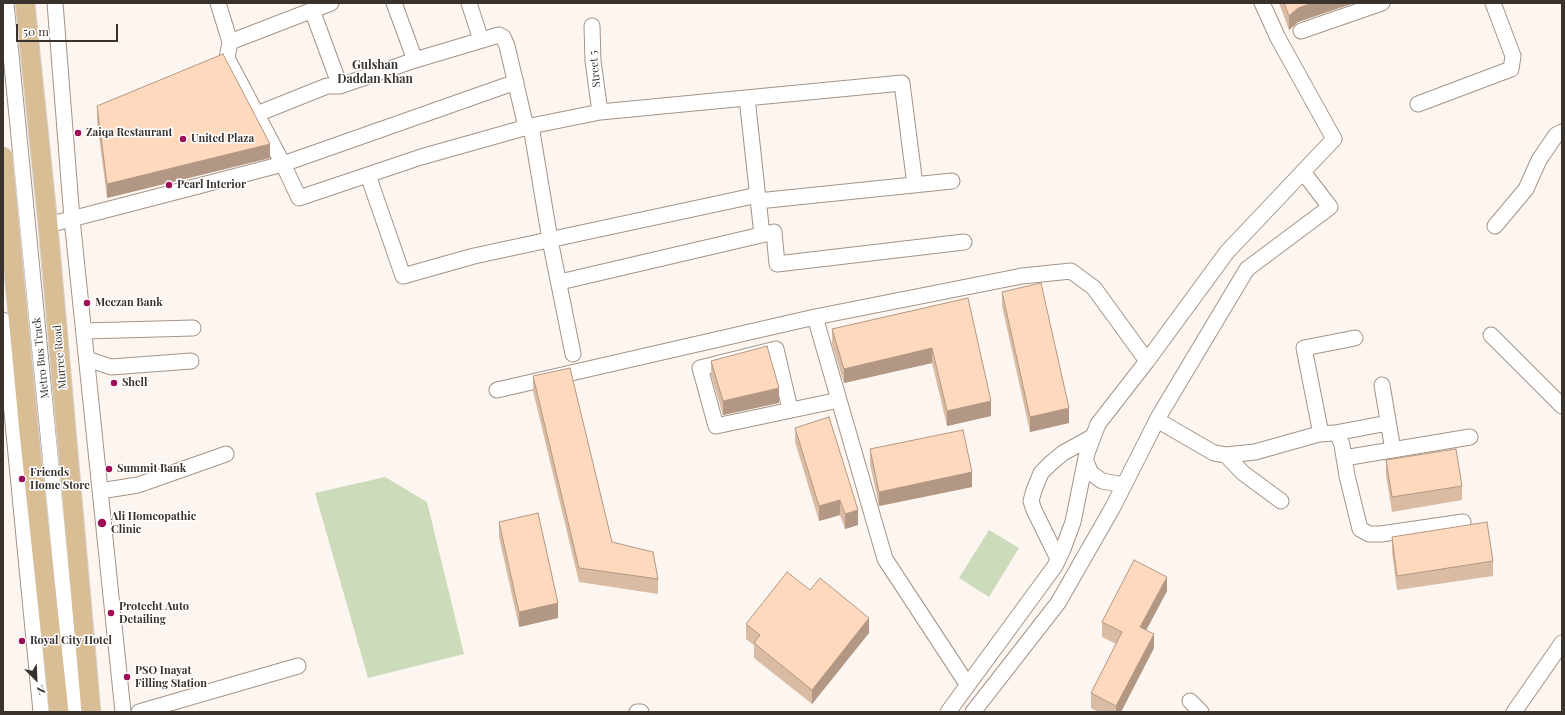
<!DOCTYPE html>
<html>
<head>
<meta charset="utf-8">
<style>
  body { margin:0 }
  #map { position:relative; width:1565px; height:715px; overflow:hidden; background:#fdf6f0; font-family:"Playfair Display",serif }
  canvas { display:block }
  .frame { position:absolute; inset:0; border:4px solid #39322d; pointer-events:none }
  .north { position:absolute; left:16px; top:659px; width:40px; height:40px; -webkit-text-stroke:3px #fff; paint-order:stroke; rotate:156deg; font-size:11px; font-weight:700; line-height:16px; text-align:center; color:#39322d }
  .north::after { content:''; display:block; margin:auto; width:14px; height:18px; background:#39322d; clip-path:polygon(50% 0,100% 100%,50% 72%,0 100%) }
  .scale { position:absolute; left:16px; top:24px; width:102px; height:18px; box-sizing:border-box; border:2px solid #39322d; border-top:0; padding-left:5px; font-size:12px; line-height:14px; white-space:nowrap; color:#39322d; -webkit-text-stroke:3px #fff; paint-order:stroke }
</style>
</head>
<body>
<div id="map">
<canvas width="1565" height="715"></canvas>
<div class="frame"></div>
<div class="north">N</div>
<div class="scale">50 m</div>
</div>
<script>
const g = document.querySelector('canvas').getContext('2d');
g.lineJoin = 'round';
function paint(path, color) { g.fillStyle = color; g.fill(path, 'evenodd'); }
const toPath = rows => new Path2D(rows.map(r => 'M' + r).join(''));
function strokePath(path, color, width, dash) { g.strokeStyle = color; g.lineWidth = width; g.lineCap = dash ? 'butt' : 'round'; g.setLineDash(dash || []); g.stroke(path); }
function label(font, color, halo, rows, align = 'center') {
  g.font = font + ' "Playfair Display",serif'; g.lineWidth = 3; g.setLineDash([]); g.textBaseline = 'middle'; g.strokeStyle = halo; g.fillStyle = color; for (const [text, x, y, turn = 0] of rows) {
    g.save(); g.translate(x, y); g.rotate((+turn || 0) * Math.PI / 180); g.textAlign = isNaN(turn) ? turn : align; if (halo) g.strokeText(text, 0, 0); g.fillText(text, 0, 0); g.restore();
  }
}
paint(toPath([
  [385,477,427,502,464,654,368,678,315,493],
  [989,530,1019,548,989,597,959,578]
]), '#ccdbb9');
const minor = toPath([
  [6,3,75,712],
  [55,3,72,219,123,712],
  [218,3,230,42],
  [331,3,230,42,227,58,283,164,299,198,421,157,531,126,600,112,902,83,915,185],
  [394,3,415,60],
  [469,3,481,40],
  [312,10,340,86],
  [592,26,593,61,600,112],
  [1301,31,1382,3],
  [747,98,762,235],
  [1418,104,1511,69,1513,56,1493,3],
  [257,114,327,86,340,86,415,60,499,35,503,37,507,46,526,127],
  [531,126,550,240,573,354],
  [368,175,403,276,474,256,758,195],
  [758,201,952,181],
  [48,225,283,164,516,82],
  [1495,226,1526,189,1539,160,1556,135,1562,132],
  [560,282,774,232,777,264,964,242],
  [815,317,885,559,967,684],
  [3,320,41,712],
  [84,331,193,328],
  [1491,335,1562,406],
  [87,359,111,367,191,361],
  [1382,385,1393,450],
  [497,390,815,317,1022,276,1071,271,1094,288,1147,361],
  [790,409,776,349,700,368,716,426,839,400],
  [1157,420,1214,453,1226,455,1255,452,1319,434,1335,433,1339,437,1342,445,1347,476,1360,529,1369,534,1381,534,1463,522],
  [1335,433,1388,423],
  [1321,434,1304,348,1355,338],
  [1226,455,1243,473,1281,501],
  [1344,458,1470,437],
  [1086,462,1091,473,1102,481,1124,485],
  [100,491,138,485,226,454],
  [1058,559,1034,510,1031,501,1034,490,1041,473,1051,463,1063,453,1092,437],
  [1190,701,1201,712],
  [139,712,298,666],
  [637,712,641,712],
  [948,712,1055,566,1063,549,1073,522,1087,453,1098,424,1147,361,1227,252,1334,139,1278,38,1262,3],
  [973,712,1058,603,1113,507,1159,416,1247,269,1330,207,1303,172],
  [1514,712,1562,643]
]);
const major = toPath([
  [25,3,48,225,91,712],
  [3,157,29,432,59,712]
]);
strokePath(minor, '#a49387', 17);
strokePath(major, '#d7d6d5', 21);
strokePath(minor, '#fff', 15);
strokePath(major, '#d9be95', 19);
paint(toPath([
  [1279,3,1354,3,1298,22,1289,30],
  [97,106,270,158,107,198,97,121],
  [1002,292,1069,423,1030,432,1002,306],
  [968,298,991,416,947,426,932,363,844,383,832,344,832,329],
  [711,361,779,403,723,415,711,375],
  [533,376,612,542,658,579,658,594,579,582,533,391],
  [795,428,858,525,845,529,840,515,819,521,795,442],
  [870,449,972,487,879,506,870,464],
  [1386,460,1462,486,1462,500,1392,512,1386,475],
  [499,522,558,618,519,627,499,537],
  [1392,537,1493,561,1493,576,1397,590,1392,552],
  [810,590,869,633,812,704,754,658,754,645,746,639,746,624],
  [1167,591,1146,630,1154,648,1121,712,1099,712,1091,708,1091,693,1116,644,1102,637,1102,622]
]), '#dabba3');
paint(toPath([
  [1312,3,1354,3,1298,22,1289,30,1289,16,1298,8],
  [270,144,270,158,107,198,107,184],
  [932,348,932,363,844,383,844,369],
  [779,388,779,403,723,415,723,401],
  [991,401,991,416,947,426,947,411],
  [1069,408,1069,423,1030,432,1030,417],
  [972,472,972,487,879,506,879,492],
  [840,500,840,515,819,521,819,506],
  [858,510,858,525,845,529,845,514],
  [1167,577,1167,591,1140,642,1140,627],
  [558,603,558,618,519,627,519,612],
  [869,618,869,633,812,704,812,690],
  [1154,634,1154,648,1121,712,1116,712,1116,706]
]), '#b29884');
const building = toPath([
  [1284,3,1312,3,1298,8,1289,16,1284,3],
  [223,54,270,144,107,184,97,106,223,54],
  [1041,283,1069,408,1030,417,1002,292,1041,283],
  [968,298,991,401,947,411,932,348,844,369,832,329,968,298],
  [767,346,779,388,723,401,711,361,767,346],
  [570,368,612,542,653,552,658,579,579,568,533,376,570,368],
  [829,417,858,510,845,514,840,500,819,506,795,428,829,417],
  [963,430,972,472,879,492,870,449,963,430],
  [1456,449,1462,486,1392,497,1386,460,1456,449],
  [538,513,558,603,519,612,499,522,538,513],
  [1487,522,1493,561,1397,576,1392,537,1487,522],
  [1134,560,1167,577,1140,627,1154,634,1116,706,1091,693,1122,632,1102,622,1134,560],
  [787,572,810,590,820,578,869,618,812,690,754,643,760,635,746,624,787,572]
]);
paint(building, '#fed9bd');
strokePath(building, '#b29884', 1);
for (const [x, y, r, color] of [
  [78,133,4,"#9e0d57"],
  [183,139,4,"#9e0d57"],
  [169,185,4,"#9e0d57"],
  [87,303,4,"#9e0d57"],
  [114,383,4,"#9e0d57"],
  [109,469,4,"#9e0d57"],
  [22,479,4,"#9e0d57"],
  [102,523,5,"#9e0d57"],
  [111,613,4,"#9e0d57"],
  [22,641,4,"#9e0d57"],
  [127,677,4,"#9e0d57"]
]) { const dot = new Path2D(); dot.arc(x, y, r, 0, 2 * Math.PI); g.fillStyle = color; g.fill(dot); strokePath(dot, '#fff', 1.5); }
label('11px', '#39322d', '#fff', [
  ["Street 5",595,69,-96],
  ["Murree Road",60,357,-95],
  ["Metro Bus Track",41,358,-96]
]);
label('bold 11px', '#39322d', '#fff', [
  ["Zaiqa Restaurant",86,133],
  ["United Plaza",191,139],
  ["Pearl Interior",177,185],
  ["Meezan Bank",95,303],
  ["Shell",122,383],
  ["Summit Bank",117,469],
  ["Friends",30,473],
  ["Home Store",30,486],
  ["Ali Homeopathic",111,517],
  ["Clinic",111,530],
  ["Protecht Auto",119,607],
  ["Detailing",119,620],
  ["Royal City Hotel",30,641],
  ["PSO Inayat",135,671],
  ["Filling Station",135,684]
], 'left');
label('bold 12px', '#39322d', '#fff', [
  ["Gulshan",375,65],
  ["Daddan Khan",375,79]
]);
</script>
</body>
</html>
